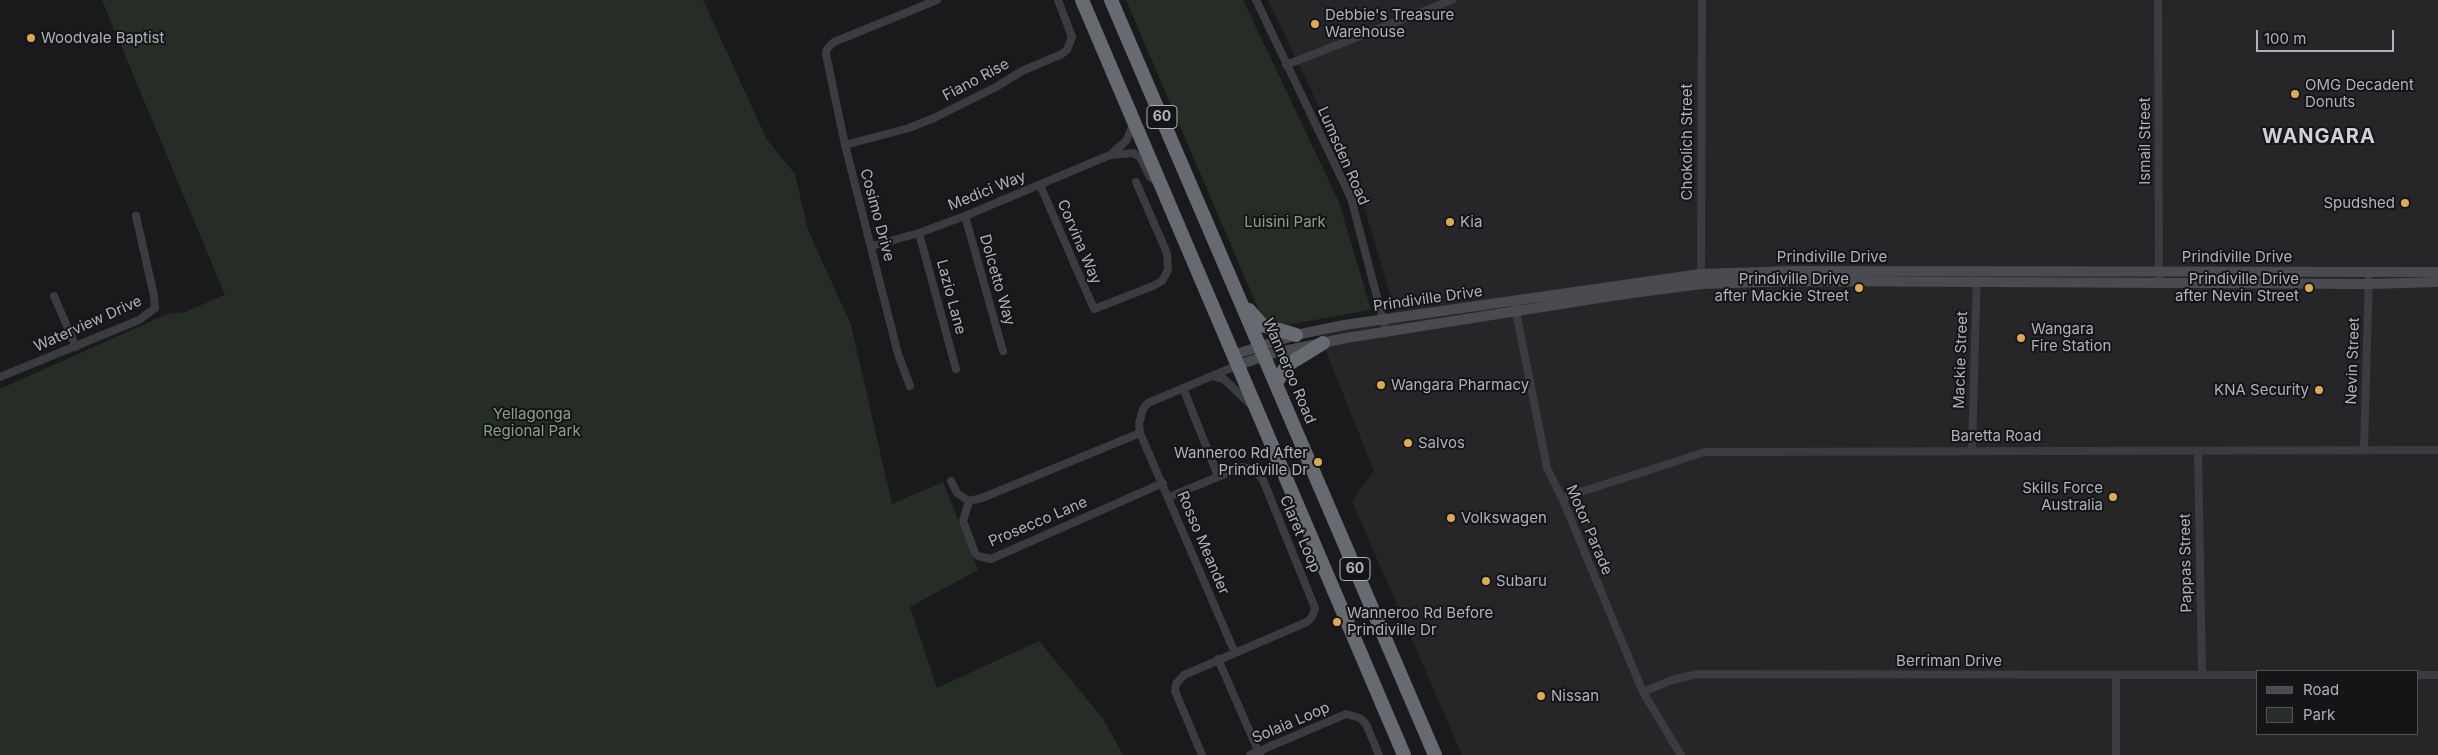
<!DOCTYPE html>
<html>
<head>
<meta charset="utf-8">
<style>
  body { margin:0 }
  #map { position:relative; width:2438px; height:755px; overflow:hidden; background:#1a1a1c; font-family:Inter,sans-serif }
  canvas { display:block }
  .legend { position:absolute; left:2256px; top:670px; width:162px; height:65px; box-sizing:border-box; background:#151517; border:1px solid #525458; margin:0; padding:6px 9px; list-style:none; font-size:15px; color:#aeb2ba }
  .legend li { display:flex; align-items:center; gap:10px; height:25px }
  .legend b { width:25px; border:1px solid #525458 }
  .scale { position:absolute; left:2256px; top:30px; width:138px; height:22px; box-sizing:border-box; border:2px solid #aeb2ba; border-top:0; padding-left:6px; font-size:15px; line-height:18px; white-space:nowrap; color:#aeb2ba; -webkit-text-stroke:4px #151517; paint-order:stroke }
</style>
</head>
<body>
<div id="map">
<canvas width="2438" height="755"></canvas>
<ul class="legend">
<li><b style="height:6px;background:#494b50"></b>Road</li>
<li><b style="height:14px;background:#262d27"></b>Park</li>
</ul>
<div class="scale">100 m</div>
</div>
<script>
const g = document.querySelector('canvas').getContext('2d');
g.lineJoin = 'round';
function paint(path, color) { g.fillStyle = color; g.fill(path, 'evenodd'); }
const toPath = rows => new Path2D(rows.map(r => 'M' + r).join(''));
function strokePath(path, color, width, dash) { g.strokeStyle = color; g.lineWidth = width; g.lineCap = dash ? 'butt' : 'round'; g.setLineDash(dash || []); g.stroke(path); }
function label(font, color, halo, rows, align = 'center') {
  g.font = font + ' Inter,sans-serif'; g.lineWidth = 4; g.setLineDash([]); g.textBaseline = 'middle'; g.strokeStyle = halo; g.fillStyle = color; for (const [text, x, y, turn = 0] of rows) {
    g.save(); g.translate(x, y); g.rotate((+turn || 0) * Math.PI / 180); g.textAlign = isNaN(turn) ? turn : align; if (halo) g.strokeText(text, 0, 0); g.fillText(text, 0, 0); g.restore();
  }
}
paint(toPath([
  [1268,0,2438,0,2438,755,1462,755,1352,501,1374,471,1320,336,1395,311,1360,193],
  [2257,671,2417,671,2417,734,2257,734]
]), '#262628');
paint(toPath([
  [102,0,703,0,767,140,795,174,808,230,851,325,892,504,943,482,978,570,910,607,937,688,1039,641,1104,720,1123,755,0,755,0,389,167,314,185,312,225,295],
  [1126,0,1243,0,1339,202,1371,310,1292,324,1270,336]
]), '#262d27');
strokePath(toPath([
  [1256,0,1351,198,1386,331],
  [2158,0,2159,282],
  [1286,65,1452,0],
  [845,145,909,128,934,118,996,87,1022,71,1062,54,1067,50,1072,37,1058,0],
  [1110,155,1133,153,1140,157,1150,177,1158,182],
  [1040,185,1094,309,1153,286,1162,281,1168,270,1167,253,1136,182],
  [965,216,1003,351],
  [919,233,956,369],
  [872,246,919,233,965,216,1110,155,1126,141,1134,123],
  [1701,279,1702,0],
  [54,296,76,347],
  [1514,301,1547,468,1562,498,1643,692,1681,755],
  [1212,376,1224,379,1250,404],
  [0,377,139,320,155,308,154,296,136,216],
  [910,386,898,354,845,145,826,54,827,49,834,42,937,0],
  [1183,388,1218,476],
  [1972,449,1977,271],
  [2364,449,2369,274],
  [2198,451,2202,675],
  [951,481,957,493,969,501,982,498,1140,433],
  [1169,497,1242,467,1255,470,1263,480,1315,608,1312,617,1307,622,1235,653],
  [1562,498,1705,452,2438,450],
  [969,501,963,521,975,553,978,556,991,559,1163,483],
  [1218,659,1260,755],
  [2417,675,2438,675],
  [2116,676,2116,755],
  [1643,692,1672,680,1697,674,2257,675],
  [1202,755,1175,691,1176,684,1184,675,1235,653,1140,433,1139,424,1143,409,1148,403,1238,365],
  [1250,755,1346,714,1360,718,1366,724,1379,755]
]), '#3b3c40', 8);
strokePath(toPath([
  [1233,355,1296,335,1344,325,1700,274,1793,271,2438,272],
  [1238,365,1274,353,1346,338,1618,295,1701,284,1793,281,2369,284,2438,282]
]), '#494b50', 10);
strokePath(toPath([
  [1082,0,1404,755],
  [1111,0,1435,755],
  [1249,310,1262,325,1296,335],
  [1276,383,1287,365,1323,343]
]), '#686a71', 14);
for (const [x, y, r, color] of [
  [1315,24,5,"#deaa4f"],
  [31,38,5,"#deaa4f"],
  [2295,94,5,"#deaa4f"],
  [2405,203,5,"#deaa4f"],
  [1450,222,5,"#deaa4f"],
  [1859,288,5,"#deaa4f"],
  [2309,288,5,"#deaa4f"],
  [2021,338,5,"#deaa4f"],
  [1381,385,5,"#deaa4f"],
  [2319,390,5,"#deaa4f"],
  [1408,443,5,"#deaa4f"],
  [1318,462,5,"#deaa4f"],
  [2113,497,5,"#deaa4f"],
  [1451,518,5,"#deaa4f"],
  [1486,581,5,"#deaa4f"],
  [1337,622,5,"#deaa4f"],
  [1541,696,5,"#deaa4f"]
]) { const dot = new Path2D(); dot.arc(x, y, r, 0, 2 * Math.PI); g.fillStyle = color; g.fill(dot); strokePath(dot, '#151517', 2); }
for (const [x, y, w] of [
  [1162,117,30],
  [1355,569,30]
]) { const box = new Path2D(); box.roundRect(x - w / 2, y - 11.5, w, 23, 4); g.fillStyle = '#151517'; g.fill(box); strokePath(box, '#aeb2ba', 1); }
label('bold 14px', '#aeb2ba', null, [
  ["60",1162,117],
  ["60",1355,569]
]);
label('15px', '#aeb2ba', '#151517', [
  ["Debbie's Treasure",1325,15],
  ["Warehouse",1325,32],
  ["Woodvale Baptist",41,38],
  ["OMG Decadent",2305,85],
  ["Donuts",2305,102],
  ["Spudshed",2395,203,"right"],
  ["Kia",1460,222],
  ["Prindiville Drive",1849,279,"right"],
  ["after Mackie Street",1849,296,"right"],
  ["Prindiville Drive",2299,279,"right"],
  ["after Nevin Street",2299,296,"right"],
  ["Wangara",2031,329],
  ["Fire Station",2031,346],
  ["Wangara Pharmacy",1391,385],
  ["KNA Security",2309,390,"right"],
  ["Salvos",1418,443],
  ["Wanneroo Rd After",1308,453,"right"],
  ["Prindiville Dr",1308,470,"right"],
  ["Skills Force",2103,488,"right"],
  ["Australia",2103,505,"right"],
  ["Volkswagen",1461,518],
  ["Subaru",1496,581],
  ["Wanneroo Rd Before",1347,613],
  ["Prindiville Dr",1347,630],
  ["Nissan",1551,696]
], 'left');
label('15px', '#aeb2ba', '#151517', [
  ["Fiano Rise",976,80,-28],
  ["Ismail Street",2145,141,-90],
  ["Chokolich Street",1687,142,-90],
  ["Lumsden Road",1343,156,66],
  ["Medici Way",987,191,-22],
  ["Cosimo Drive",877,215,75],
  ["Corvina Way",1079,242,67],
  ["Prindiville Drive",1832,257],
  ["Prindiville Drive",2237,257],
  ["Dolcetto Way",997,280,74],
  ["Lazio Lane",951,297,75],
  ["Prindiville Drive",1428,299,-8],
  ["Waterview Drive",88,324,-24],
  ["Mackie Street",1961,360,-88],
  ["Nevin Street",2353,361,-88],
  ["Wanneroo Road",1289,371,67],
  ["Baretta Road",1996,436],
  ["Prosecco Lane",1038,522,-23],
  ["Motor Parade",1589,530,67],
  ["Claret Loop",1300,534,67],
  ["Rosso Meander",1203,543,67],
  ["Pappas Street",2186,563,-91],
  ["Berriman Drive",1949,661],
  ["Solaia Loop",1291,723,-23]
]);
label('15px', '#87a288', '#151517', [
  ["Luisini Park",1285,222],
  ["Yellagonga",532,414],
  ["Regional Park",532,431]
]);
g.letterSpacing = '1px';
label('bold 20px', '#ced1d6', '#151517', [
  ["WANGARA",2319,137]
]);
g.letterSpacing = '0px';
</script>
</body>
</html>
